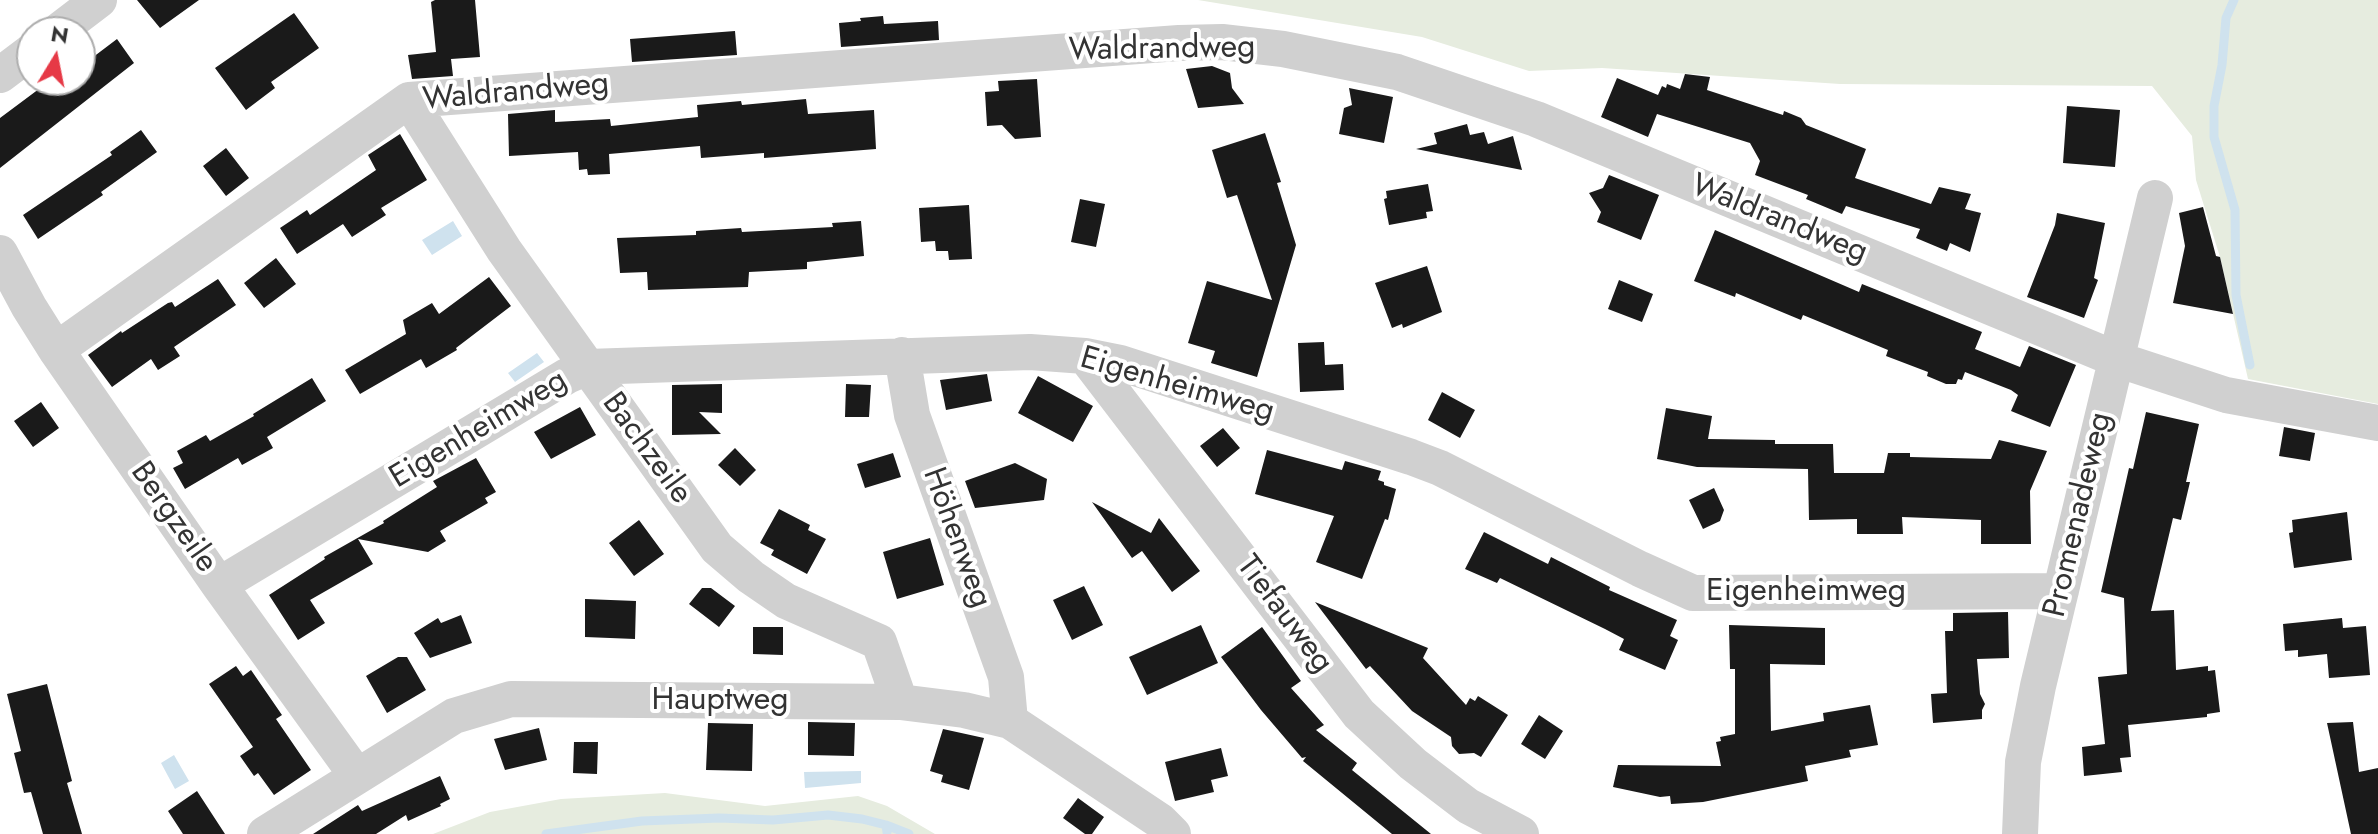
<!DOCTYPE html>
<html>
<head>
<meta charset="utf-8">
<style>
  body { margin:0 }
  #map { position:relative; width:2378px; height:834px; overflow:hidden; background:#fff; font-family:Jost,sans-serif }
  canvas { display:block }
  .north { position:absolute; left:16px; top:16px; width:80px; height:80px; box-sizing:border-box; background:#fff; border:2px solid #adadad; border-radius:50%; rotate:10deg; font-size:22px; font-weight:700; line-height:32px; text-align:center; color:#333 }
  .north::after { content:''; display:block; margin:auto; width:28px; height:36px; background:#e63946; clip-path:polygon(50% 0,100% 100%,50% 72%,0 100%) }
</style>
</head>
<body>
<div id="map">
<canvas width="2378" height="834"></canvas>
<div class="north">N</div>
</div>
<script>
const g = document.querySelector('canvas').getContext('2d');
g.lineJoin = 'round';
function paint(path, color) { g.fillStyle = color; g.fill(path, 'evenodd'); }
const toPath = rows => new Path2D(rows.map(r => 'M' + r).join(''));
function strokePath(path, color, width, dash) { g.strokeStyle = color; g.lineWidth = width; g.lineCap = dash ? 'butt' : 'round'; g.setLineDash(dash || []); g.stroke(path); }
function label(font, color, halo, rows, align = 'center') {
  g.font = font + ' Jost,sans-serif'; g.lineWidth = 8; g.setLineDash([]); g.textBaseline = 'middle'; g.strokeStyle = halo; g.fillStyle = color; for (const [text, x, y, turn = 0] of rows) {
    g.save(); g.translate(x, y); g.rotate((+turn || 0) * Math.PI / 180); g.textAlign = isNaN(turn) ? turn : align; if (halo) g.strokeText(text, 0, 0); g.fillText(text, 0, 0); g.restore();
  }
}
paint(toPath([
  [1198,0,2378,0,2378,404,2248,379,2220,257,2196,180,2192,136,2152,86,1840,84,1602,68,1529,71,1422,37],
  [665,793,765,806,858,796,887,806,935,834,433,834,490,812,561,799]
]), '#e6ecdf');
paint(toPath([
  [453,221,462,236,432,255,422,240],
  [537,353,544,362,515,382,508,373],
  [174,755,189,781,175,789,161,763],
  [861,771,861,783,805,788,804,772]
]), '#cfe2ee');
strokePath(toPath([
  [2234,0,2226,18,2222,65,2214,106,2214,137,2235,210,2236,295,2250,365],
  [886,825,909,834],
  [546,834,642,821,719,818,773,820,828,815,862,819,886,825,887,832]
]), '#cfe2ee', 9);
paint(toPath([
  [137,0,199,0,160,28],
  [435,0,475,0,480,57,451,59,453,76,412,79,408,55,436,52,431,2],
  [294,13,319,48,271,82,275,88,246,110,215,68],
  [883,16,884,24,938,21,939,40,841,47,839,23,861,21,860,18],
  [735,31,737,55,632,62,630,39],
  [117,39,134,63,0,168,0,118,51,80,80,80,80,67],
  [1212,66,1230,73,1232,88,1244,104,1198,108,1186,69],
  [1685,74,1710,77,1707,90,1783,115,1784,111,1801,118,1806,125,1866,149,1855,178,1931,204,1939,187,1971,194,1965,209,1981,213,1970,252,1950,243,1947,251,1916,238,1920,229,1846,206,1842,214,1806,199,1808,195,1755,175,1760,161,1750,143,1657,114,1648,137,1601,117,1617,78,1658,95,1662,86,1666,88,1667,84,1680,89],
  [1037,79,1041,137,1015,139,1002,125,987,126,985,92,999,91,998,81],
  [1349,88,1393,97,1384,143,1339,134,1344,108,1352,105],
  [806,99,808,114,874,110,876,149,764,158,764,153,701,158,700,146,609,154,610,174,588,175,587,169,579,170,578,152,509,156,508,114,555,110,555,122,610,119,611,126,698,117,697,105,741,101,742,105],
  [2067,106,2120,110,2115,167,2063,163],
  [1467,124,1470,135,1484,132,1488,144,1513,136,1522,170,1416,149,1437,144,1434,133],
  [141,130,157,152,101,192,103,195,38,239,23,215,112,155,110,152],
  [1265,133,1281,182,1277,183,1296,245,1257,377,1211,363,1215,351,1188,343,1207,281,1272,300,1237,195,1227,198,1212,150],
  [400,134,427,180,381,208,386,215,352,237,343,224,297,254,280,228,307,210,310,215,376,170,368,155],
  [226,148,249,178,226,196,203,166],
  [1609,175,1659,195,1641,240,1597,222,1601,212,1589,193,1603,188],
  [1428,184,1433,211,1426,212,1427,218,1389,225,1384,199,1387,198,1386,191],
  [1080,199,1105,204,1096,247,1071,242],
  [969,205,972,259,949,260,948,251,936,251,935,241,921,242,919,208],
  [2203,207,2216,256,2220,257,2233,314,2173,303,2185,246,2179,213],
  [2057,213,2105,223,2094,278,2098,280,2084,318,2027,297,2055,225],
  [861,221,864,256,807,262,807,269,749,272,748,287,648,290,647,272,620,273,617,238,696,235,696,231,741,228,742,232,833,227,832,223],
  [1715,230,1859,292,1862,284,1982,332,1975,349,2020,367,2029,346,2076,365,2050,427,2011,411,2018,395,2011,390,1965,372,1962,380,1958,379,1956,384,1946,384,1927,376,1928,372,1886,356,1888,350,1803,315,1801,320,1736,293,1735,297,1694,281],
  [276,258,296,284,264,308,244,283],
  [1427,266,1442,312,1403,328,1402,324,1392,328,1375,283],
  [489,277,511,306,456,348,457,350,426,368,421,359,360,394,345,370,406,334,403,320,432,303,439,314],
  [218,279,236,305,174,347,180,356,158,370,151,359,112,387,88,355,121,331,122,333,168,303,172,302,175,307],
  [1619,280,1653,294,1642,322,1608,309],
  [1324,342,1325,365,1343,364,1344,390,1300,392,1298,343],
  [987,374,992,401,946,410,940,380],
  [1038,376,1093,406,1073,442,1018,413],
  [312,378,326,401,267,437,273,448,242,465,238,458,185,489,173,468,183,463,177,451,206,435,210,441,254,416,253,414],
  [722,384,722,413,699,412,721,434,672,435,672,385],
  [846,384,871,385,869,417,845,417],
  [1442,392,1475,410,1460,438,1428,420],
  [41,402,59,428,33,447,14,421],
  [580,407,596,435,551,459,534,432],
  [1666,408,1712,416,1708,439,1775,440,1775,444,1833,444,1834,473,1884,473,1888,453,1910,453,1910,457,1991,459,1999,440,2047,451,2030,491,2031,544,1981,544,1981,520,1902,517,1903,534,1857,534,1857,519,1809,520,1808,469,1697,467,1657,459],
  [2146,412,2199,424,2186,482,2190,482,2181,520,2173,518,2151,611,2174,610,2176,670,2208,666,2208,671,2215,670,2220,712,2207,714,2207,717,2128,725,2131,757,2120,758,2122,772,2084,776,2082,747,2105,744,2098,677,2127,674,2124,598,2101,592,2129,468,2133,469],
  [2284,427,2315,433,2310,461,2279,456],
  [1223,428,1240,448,1217,467,1200,446],
  [735,448,756,470,740,486,718,465],
  [1267,450,1342,470,1345,461,1381,471,1378,480,1384,482,1384,485,1396,489,1388,520,1385,519,1362,579,1316,562,1334,516,1255,494],
  [893,453,901,477,865,488,857,464],
  [476,458,496,492,485,498,488,503,440,531,446,541,428,552,358,539,373,564,310,600,325,623,298,640,269,595,325,559,324,557,384,523,383,521,437,487,433,481],
  [1015,463,1047,479,1044,500,975,508,965,481],
  [1714,488,1724,510,1720,521,1703,529,1689,500],
  [1092,502,1151,533,1159,518,1200,571,1172,592,1142,551,1132,558],
  [779,509,810,525,808,530,826,539,807,574,771,555,774,550,760,543],
  [2347,512,2352,560,2294,568,2289,533,2293,532,2292,520],
  [639,520,664,554,634,576,609,543],
  [1484,532,1548,564,1551,557,1610,587,1609,590,1677,620,1670,636,1678,640,1665,670,1619,650,1624,639,1605,629,1500,578,1497,583,1465,569],
  [930,538,944,585,897,599,883,552],
  [1084,586,1103,625,1072,640,1053,600],
  [702,588,711,588,735,606,719,627,689,604],
  [585,599,636,601,635,639,585,637],
  [1315,602,1428,648,1423,658,1466,705,1470,698,1475,701,1478,696,1508,715,1481,757,1474,753,1459,754,1452,746,1451,737,1412,711,1370,666,1366,669],
  [2008,612,2009,658,1977,659,1980,694,1985,704,1982,710,1982,719,1933,723,1931,694,1947,693,1945,631,1953,631,1953,613],
  [461,615,472,643,430,658,414,633,438,618,441,623],
  [2342,618,2343,628,2366,626,2370,675,2329,678,2327,654,2298,657,2298,650,2285,651,2283,624],
  [1201,625,1218,663,1147,695,1129,657],
  [1729,625,1825,628,1825,665,1770,664,1771,731,1824,721,1823,713,1870,705,1878,745,1849,750,1851,757,1805,766,1808,781,1703,802,1671,804,1670,796,1660,797,1613,787,1618,765,1721,766,1716,742,1721,741,1720,737,1735,734,1735,669,1730,669],
  [753,627,783,627,783,655,753,654],
  [1262,627,1301,681,1291,688,1324,725,1316,730,1357,763,1352,770,1431,834,1392,834,1303,761,1306,757,1302,758,1261,710,1221,657],
  [398,657,407,657,426,690,387,713,366,676],
  [236,666,243,676,251,670,282,715,276,719,311,770,274,795,258,773,254,776,240,756,253,747,209,684],
  [47,684,72,781,67,783,82,834,43,834,31,792,24,793,14,753,21,751,7,694],
  [1539,715,1563,731,1545,759,1521,744],
  [808,722,855,723,854,756,808,755],
  [2353,722,2359,772,2378,768,2378,834,2351,834,2327,723],
  [708,723,753,724,752,771,706,770],
  [539,728,547,760,505,770,494,739],
  [943,729,984,738,969,790,941,782,943,775,930,771],
  [574,742,598,742,597,774,573,773],
  [1221,748,1228,776,1211,780,1214,792,1175,801,1165,762],
  [440,776,450,799,440,804,441,806,408,821,406,815,376,834,313,834,358,805,362,811],
  [197,791,225,834,183,834,168,811],
  [1078,798,1104,817,1092,834,1085,834,1063,818]
]), '#1a1a1a');
strokePath(toPath([
  [57,32,99,0],
  [0,75,32,51],
  [409,100,504,250,717,548,751,577,786,601,879,642,900,702],
  [0,253,29,307,56,350,219,585,357,776],
  [56,350,409,100,1179,43,1222,42,1283,49,1397,72,1536,119,2116,359,2226,395,2378,423],
  [902,355,912,415,1006,677,1010,721],
  [1085,356,1359,714,1413,764,1468,806,1521,834],
  [219,585,567,376,588,367,1030,352,1085,356,1120,363,1411,457,1440,468,1640,569,1693,593,2061,591],
  [265,834,454,716,511,699,900,702,964,710,1010,721,1160,821,1173,834],
  [2020,834,2023,762,2038,686,2155,198]
]), '#d0d0d0', 36);
label('32px', '#333', '#fff', [
  ["Waldrandweg",1162,50,-1],
  ["Waldrandweg",516,93,-5],
  ["Waldrandweg",1779,220,22],
  ["Eigenheimweg",1177,386,16],
  ["Eigenheimweg",479,430,-31],
  ["Bachzeile",646,449,54],
  ["Promenadeweg",2079,515,-77],
  ["Bergzeile",173,518,55],
  ["Höhenweg",956,538,70],
  ["Eigenheimweg",1806,592],
  ["Tiefauweg",1284,615,53],
  ["Hauptweg",720,701]
]);
</script>
</body>
</html>
